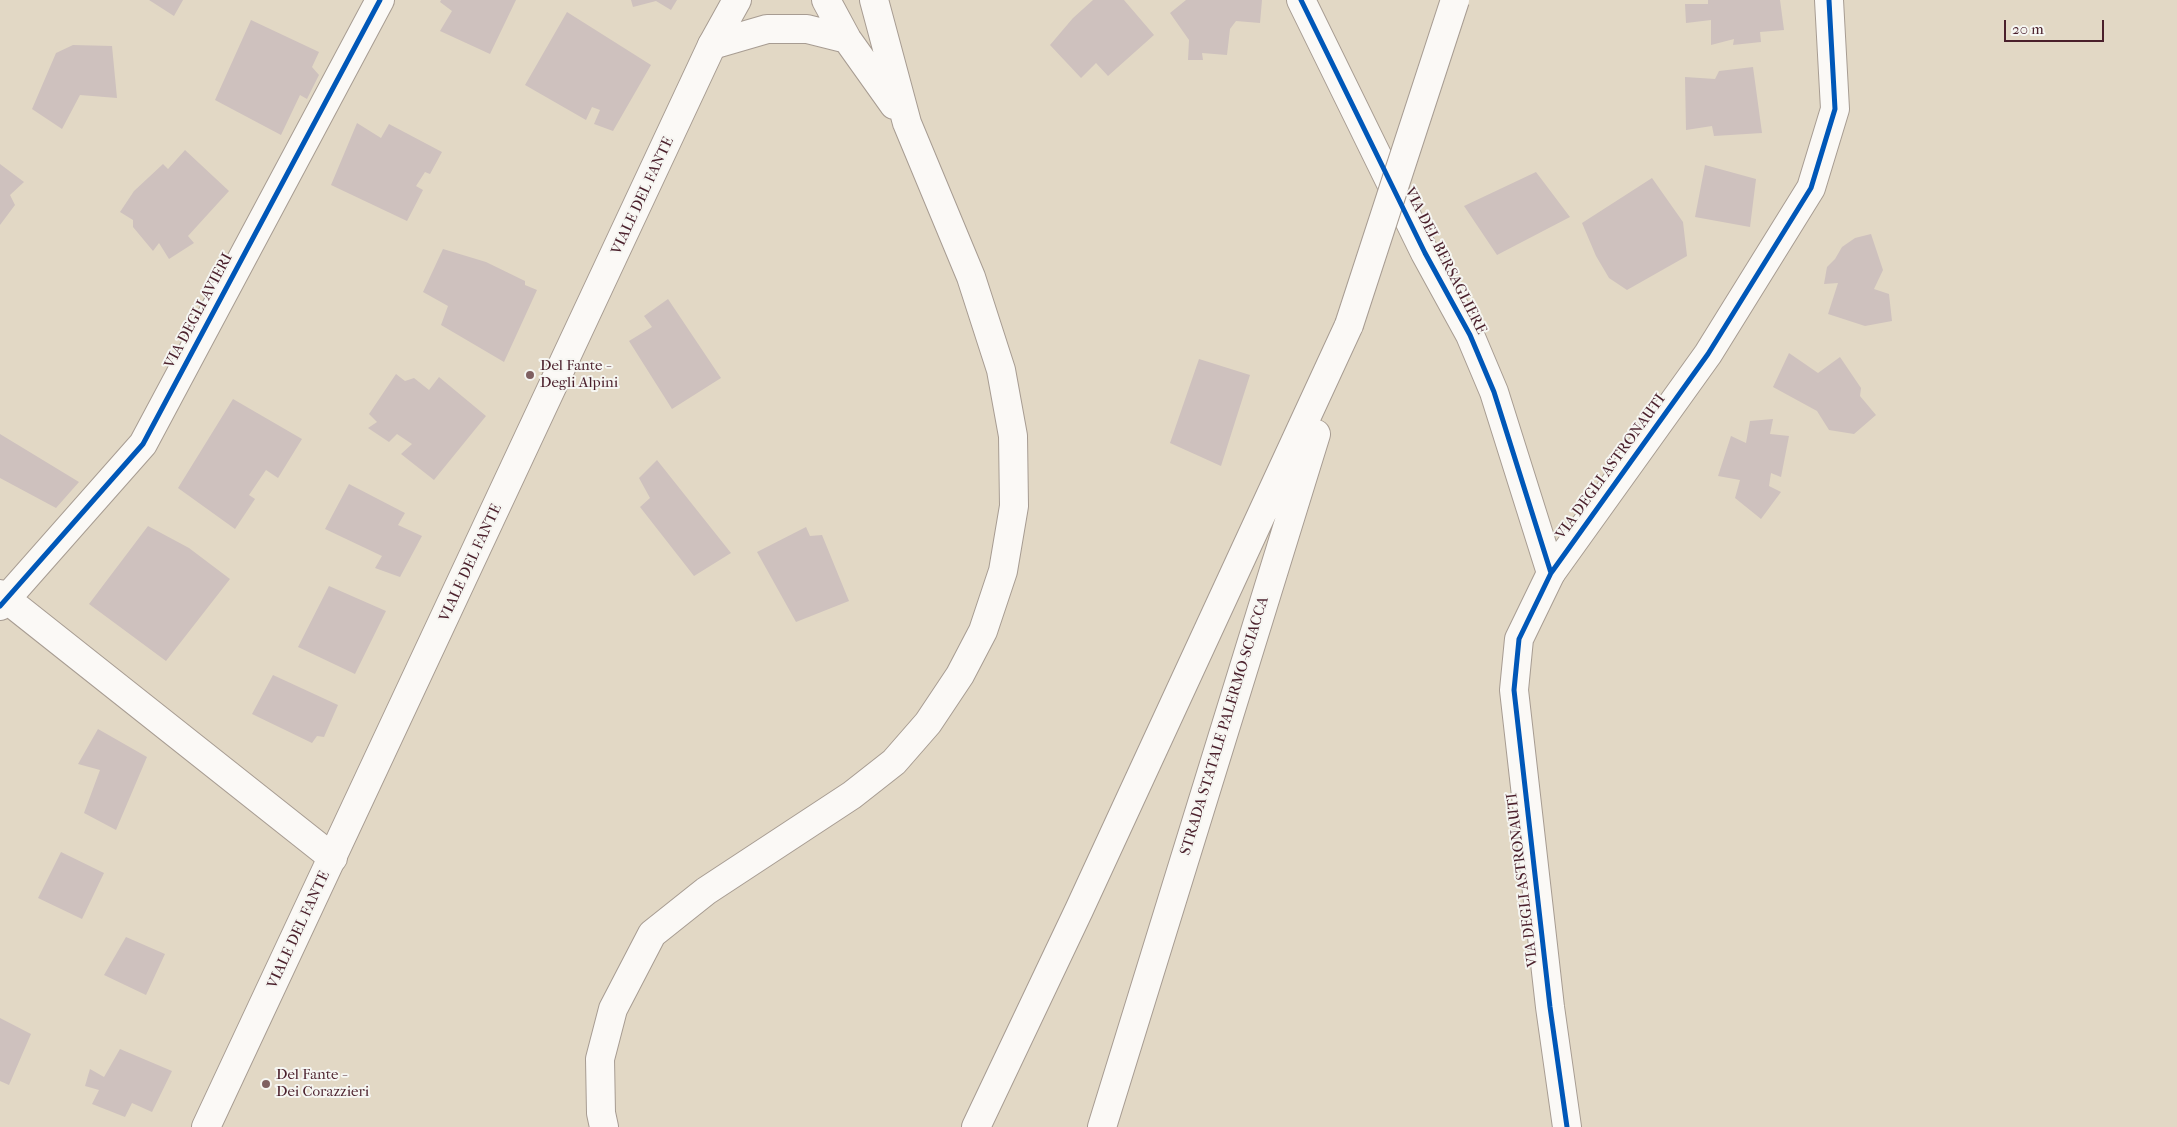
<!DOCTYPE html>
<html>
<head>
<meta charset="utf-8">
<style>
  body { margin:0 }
  #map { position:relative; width:2177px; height:1127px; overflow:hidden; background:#e2d8c5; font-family:"IM FELL French Canon",serif }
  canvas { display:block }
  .scale { position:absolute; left:2004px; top:20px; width:100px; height:22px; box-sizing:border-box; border:2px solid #4a1f2b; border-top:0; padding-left:6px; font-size:15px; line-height:18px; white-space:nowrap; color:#4a1f2b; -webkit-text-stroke:4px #f6f6f2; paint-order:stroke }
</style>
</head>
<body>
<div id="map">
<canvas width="2177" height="1127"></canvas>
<div class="scale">20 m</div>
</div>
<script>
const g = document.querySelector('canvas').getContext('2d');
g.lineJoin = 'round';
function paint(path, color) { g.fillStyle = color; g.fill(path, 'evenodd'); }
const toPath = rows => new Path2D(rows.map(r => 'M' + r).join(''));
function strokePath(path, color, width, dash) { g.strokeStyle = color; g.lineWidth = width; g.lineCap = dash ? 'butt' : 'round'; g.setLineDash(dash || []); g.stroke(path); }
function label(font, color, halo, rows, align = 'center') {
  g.font = font + ' "IM FELL French Canon",serif'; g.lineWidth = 4; g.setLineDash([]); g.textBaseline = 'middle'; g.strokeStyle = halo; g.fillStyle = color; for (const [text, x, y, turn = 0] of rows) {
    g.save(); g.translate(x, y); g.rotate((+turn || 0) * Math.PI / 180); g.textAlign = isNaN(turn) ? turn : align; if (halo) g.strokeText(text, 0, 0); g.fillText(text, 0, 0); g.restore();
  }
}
paint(toPath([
  [149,0,183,0,174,16],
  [441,0,516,0,490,54,440,31,452,11,440,2],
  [631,0,677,0,671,10,656,1,633,7],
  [1093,0,1124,0,1154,35,1108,76,1096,63,1081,78,1050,45,1073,18],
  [1186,0,1262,0,1260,23,1236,21,1230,29,1227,55,1202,53,1203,60,1188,60,1189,40,1170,13],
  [1708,0,1780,0,1784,30,1760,32,1761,42,1733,45,1734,39,1711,45,1711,20,1686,23,1685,4,1708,4],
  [567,12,651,65,613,131,594,124,600,110,592,107,586,120,525,85],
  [251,20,319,52,312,67,319,75,307,99,300,95,281,135,215,100],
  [73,45,112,46,117,98,80,95,62,129,32,109,56,53],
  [1753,67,1762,133,1714,136,1712,126,1686,130,1685,77,1715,79,1719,71],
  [357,123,381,138,389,124,442,152,430,174,425,172,416,186,423,190,407,221,331,185],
  [185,150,229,191,188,236,194,243,169,259,159,243,153,251,133,227,133,220,120,212,134,191,163,164,168,169],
  [0,164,24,182,10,195,15,205,0,225],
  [1705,165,1756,179,1750,227,1695,217],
  [1536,172,1570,217,1497,255,1464,206],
  [1652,178,1683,222,1687,256,1627,290,1609,278,1596,256,1582,223],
  [1871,234,1883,270,1874,289,1889,294,1892,321,1865,326,1828,314,1838,283,1824,284,1827,267,1835,259,1842,247,1855,238],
  [443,249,486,262,525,281,525,285,537,290,504,362,441,325,448,306,423,292],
  [668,299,721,378,672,409,629,341,652,327,644,316],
  [1789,353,1818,373,1840,357,1861,388,1860,396,1876,415,1854,434,1829,430,1817,411,1773,387],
  [1199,359,1250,375,1221,466,1170,443],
  [396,374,405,381,414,378,429,390,439,377,486,416,434,480,401,454,412,444,397,434,389,442,368,428,377,422,369,414],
  [233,399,302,439,278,478,266,470,249,495,255,499,235,529,178,488],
  [1773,419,1770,434,1789,436,1781,477,1771,473,1769,486,1781,492,1761,519,1735,498,1740,480,1718,476,1731,436,1746,443,1750,421],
  [0,434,79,482,56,508,0,478],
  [657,460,731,553,694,576,640,507,650,498,639,478],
  [349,484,405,513,398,525,422,536,400,577,375,568,382,556,325,529],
  [148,526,189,548,230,579,166,661,89,604],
  [806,527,810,536,822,535,849,601,796,622,757,552],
  [329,586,386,611,355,674,298,647],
  [273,675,338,705,324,737,317,736,312,743,252,714],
  [98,729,147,757,116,830,84,813,100,770,78,764],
  [61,852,104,873,82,919,38,898],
  [126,937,165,954,146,995,104,975],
  [0,1018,31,1034,9,1085,0,1081],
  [120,1049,172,1071,152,1112,132,1103,125,1117,92,1104,99,1090,85,1086,90,1069,104,1077]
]), '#cec1be');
const minor = toPath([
  [1301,0,1425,253,1470,335,1494,392,1551,573],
  [0,594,333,858],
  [0,606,143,444,380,0]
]);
const tertiary = toPath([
  [1567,1127,1550,1007,1514,690,1519,639,1551,573,1708,354,1811,188,1835,109,1829,0]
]);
const secondary = toPath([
  [206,1127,712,45,737,0]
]);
const primary = toPath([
  [826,0,847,39,894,105],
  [712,45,767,29,807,29,847,39],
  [604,1127,601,1113,600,1059,613,1009,652,934,706,891,852,795,894,762,928,723,960,675,983,631,1003,571,1014,506,1013,436,1001,370,971,277,907,123,874,0],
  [976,1127,1079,910,1349,325],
  [1102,1127,1316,434]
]);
strokePath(minor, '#a79c92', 30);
strokePath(tertiary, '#a79c92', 30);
strokePath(secondary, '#a79c92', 30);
strokePath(primary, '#a79c92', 30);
strokePath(minor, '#fbf9f6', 28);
strokePath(tertiary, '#fbf9f6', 28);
strokePath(secondary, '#fbf9f6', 28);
strokePath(primary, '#fbf9f6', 28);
const primaryBridge = toPath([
  [1349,325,1455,0]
]);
strokePath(primaryBridge, '#a79c92', 30, []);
strokePath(primaryBridge, '#fbf9f6', 28);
strokePath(toPath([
  [1301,0,1425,253,1470,335,1494,392,1551,573],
  [0,606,143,444,380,0],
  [1567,1127,1550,1007,1514,690,1519,639,1551,573,1708,354,1811,188,1835,109,1829,0]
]), '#0057b8', 5);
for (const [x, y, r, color] of [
  [530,375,5,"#7f6061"],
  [266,1084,5,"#7f6061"]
]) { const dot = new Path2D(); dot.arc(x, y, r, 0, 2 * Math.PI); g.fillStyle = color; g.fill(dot); strokePath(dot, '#f6f6f2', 2); }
label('15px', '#4a1f2b', '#f6f6f2', [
  ["VIALE DEL FANTE",643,196,-65],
  ["VIA DEL BERSAGLIERE",1445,261,63],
  ["VIA DEGLI AVIERI",199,311,-62],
  ["VIA DEGLI ASTRONAUTI",1611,467,-54],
  ["VIALE DEL FANTE",471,563,-65],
  ["STRADA STATALE PALERMO-SCIACCA",1225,726,-73],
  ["VIA DEGLI ASTRONAUTI",1523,880,-97],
  ["VIALE DEL FANTE",299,930,-65]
]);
label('15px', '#4a1f2b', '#f6f6f2', [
  ["Del Fante -",540,366],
  ["Degli Alpini",540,383],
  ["Del Fante -",276,1075],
  ["Dei Corazzieri",276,1092]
], 'left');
</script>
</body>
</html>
